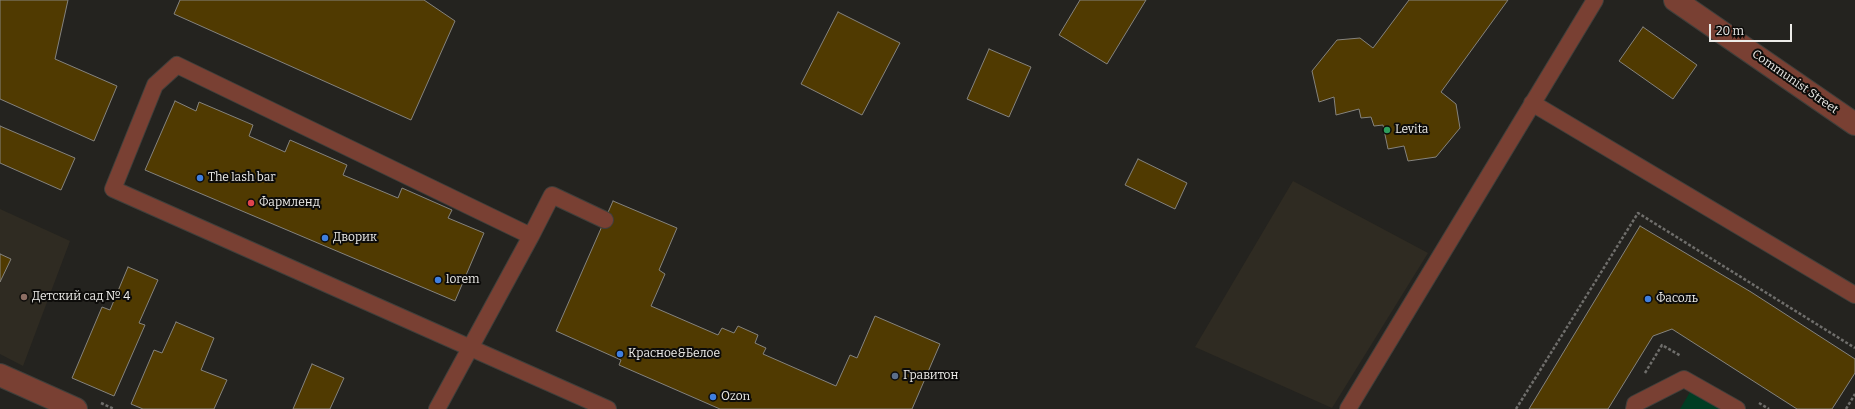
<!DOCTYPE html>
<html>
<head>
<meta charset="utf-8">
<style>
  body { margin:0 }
  #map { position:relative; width:1855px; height:409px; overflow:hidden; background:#24231f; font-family:Bitter,serif }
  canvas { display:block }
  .scale { position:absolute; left:1709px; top:24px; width:83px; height:18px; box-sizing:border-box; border:2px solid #edece9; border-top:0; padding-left:5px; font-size:12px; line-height:14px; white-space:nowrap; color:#edece9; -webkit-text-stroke:3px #0d0c0a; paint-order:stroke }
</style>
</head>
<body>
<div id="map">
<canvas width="1855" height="409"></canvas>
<div class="scale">20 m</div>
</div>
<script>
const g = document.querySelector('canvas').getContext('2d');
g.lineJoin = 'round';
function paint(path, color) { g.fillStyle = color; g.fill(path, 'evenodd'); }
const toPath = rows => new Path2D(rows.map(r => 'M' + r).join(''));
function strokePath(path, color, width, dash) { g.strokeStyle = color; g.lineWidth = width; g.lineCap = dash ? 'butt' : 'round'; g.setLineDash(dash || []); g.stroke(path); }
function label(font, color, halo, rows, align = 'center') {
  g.font = font + ' Bitter,serif'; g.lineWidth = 4; g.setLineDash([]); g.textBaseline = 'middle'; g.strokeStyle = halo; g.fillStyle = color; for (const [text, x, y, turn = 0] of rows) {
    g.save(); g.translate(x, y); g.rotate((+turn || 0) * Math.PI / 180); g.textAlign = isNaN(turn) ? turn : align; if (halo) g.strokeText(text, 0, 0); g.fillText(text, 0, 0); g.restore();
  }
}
paint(toPath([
  [1293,181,1428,253,1332,408,1195,347],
  [0,209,70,241,23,366,0,354]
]), '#2f2b22');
paint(toPath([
  [1690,392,1719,409,1680,409]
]), '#003d23');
const building = toPath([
  [0,0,68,0,55,59,117,86,94,141,0,99,0,0],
  [180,0,424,0,455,21,411,120,174,14,180,0],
  [1080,0,1146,0,1107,64,1059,35,1080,0],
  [1409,0,1508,0,1441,92,1456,104,1460,128,1436,157,1408,161,1404,146,1388,149,1383,125,1374,126,1371,117,1361,118,1359,109,1336,115,1334,97,1319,102,1312,71,1337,40,1360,38,1373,48,1409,0],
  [838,12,900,43,862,115,801,84,838,12],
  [1643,27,1697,65,1673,99,1619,61,1643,27],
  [989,49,1031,67,1009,117,967,99,989,49],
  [175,101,196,111,199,102,253,125,249,136,285,152,290,140,347,165,343,175,398,198,402,188,452,210,448,218,484,233,455,301,145,170,175,101],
  [0,126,75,158,61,190,0,163,0,126],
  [1138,159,1187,183,1175,209,1125,185,1138,159],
  [613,201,677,228,659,270,665,274,651,306,718,335,722,328,734,333,738,326,758,335,755,343,766,348,763,354,836,386,850,355,857,358,875,316,940,344,912,409,720,409,619,365,621,360,556,331,613,201],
  [1640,226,1751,292,1855,359,1855,373,1832,409,1797,409,1672,329,1653,336,1608,409,1529,409,1640,226],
  [0,254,11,259,0,282,0,254],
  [128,267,158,280,139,323,145,325,114,396,72,378,102,307,110,310,128,267],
  [176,322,214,338,201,370,227,380,214,409,143,409,131,404,154,350,162,353,176,322],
  [312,364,344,378,330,409,293,409,312,364]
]);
paint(building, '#503a01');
strokePath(building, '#85837e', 1);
const service = toPath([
  [1532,103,1855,295],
  [531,236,177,65,155,85,113,189,608,409],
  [437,409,531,236,552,195,605,220],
  [1348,409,1595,0],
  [1634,409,1635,404,1684,379,1737,409]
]);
const tertiary = toPath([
  [1675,0,1855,124],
  [0,375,76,409]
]);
strokePath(service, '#403f3b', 18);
strokePath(tertiary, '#403f3b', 24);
strokePath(toPath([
  [1645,373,1662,345,1681,356],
  [101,403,114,409],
  [1759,403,1769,409],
  [1516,409,1638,213,1855,348],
  [1846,409,1855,394]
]), '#6f6e6b', 2.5, [3, 2]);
strokePath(service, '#794033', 16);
strokePath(tertiary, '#794033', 22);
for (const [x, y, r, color] of [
  [1387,130,4,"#2e9e5b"],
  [200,178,4,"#3f7fe0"],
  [251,203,4,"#e0444e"],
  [325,238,4,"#3f7fe0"],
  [438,280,4,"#3f7fe0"],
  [24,297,4,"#8d6e63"],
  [1648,299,4,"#3f7fe0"],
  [620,354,4,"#3f7fe0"],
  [895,376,4,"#5c6f8a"],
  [713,397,4,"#3f7fe0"]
]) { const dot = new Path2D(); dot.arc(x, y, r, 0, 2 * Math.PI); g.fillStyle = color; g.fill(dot); strokePath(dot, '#0d0c0a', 1.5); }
label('12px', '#edece9', '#0d0c0a', [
  ["Communist Street",1795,82,35]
]);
label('12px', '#edece9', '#0d0c0a', [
  ["Levita",1395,130],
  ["The lash bar",208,178],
  ["Фармленд",259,203],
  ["Дворик",333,238],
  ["lorem",446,280],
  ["Детский сад № 4",32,297],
  ["Фасоль",1656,299],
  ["Красное&Белое",628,354],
  ["Гравитон",903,376],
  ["Ozon",721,397]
], 'left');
</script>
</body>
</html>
